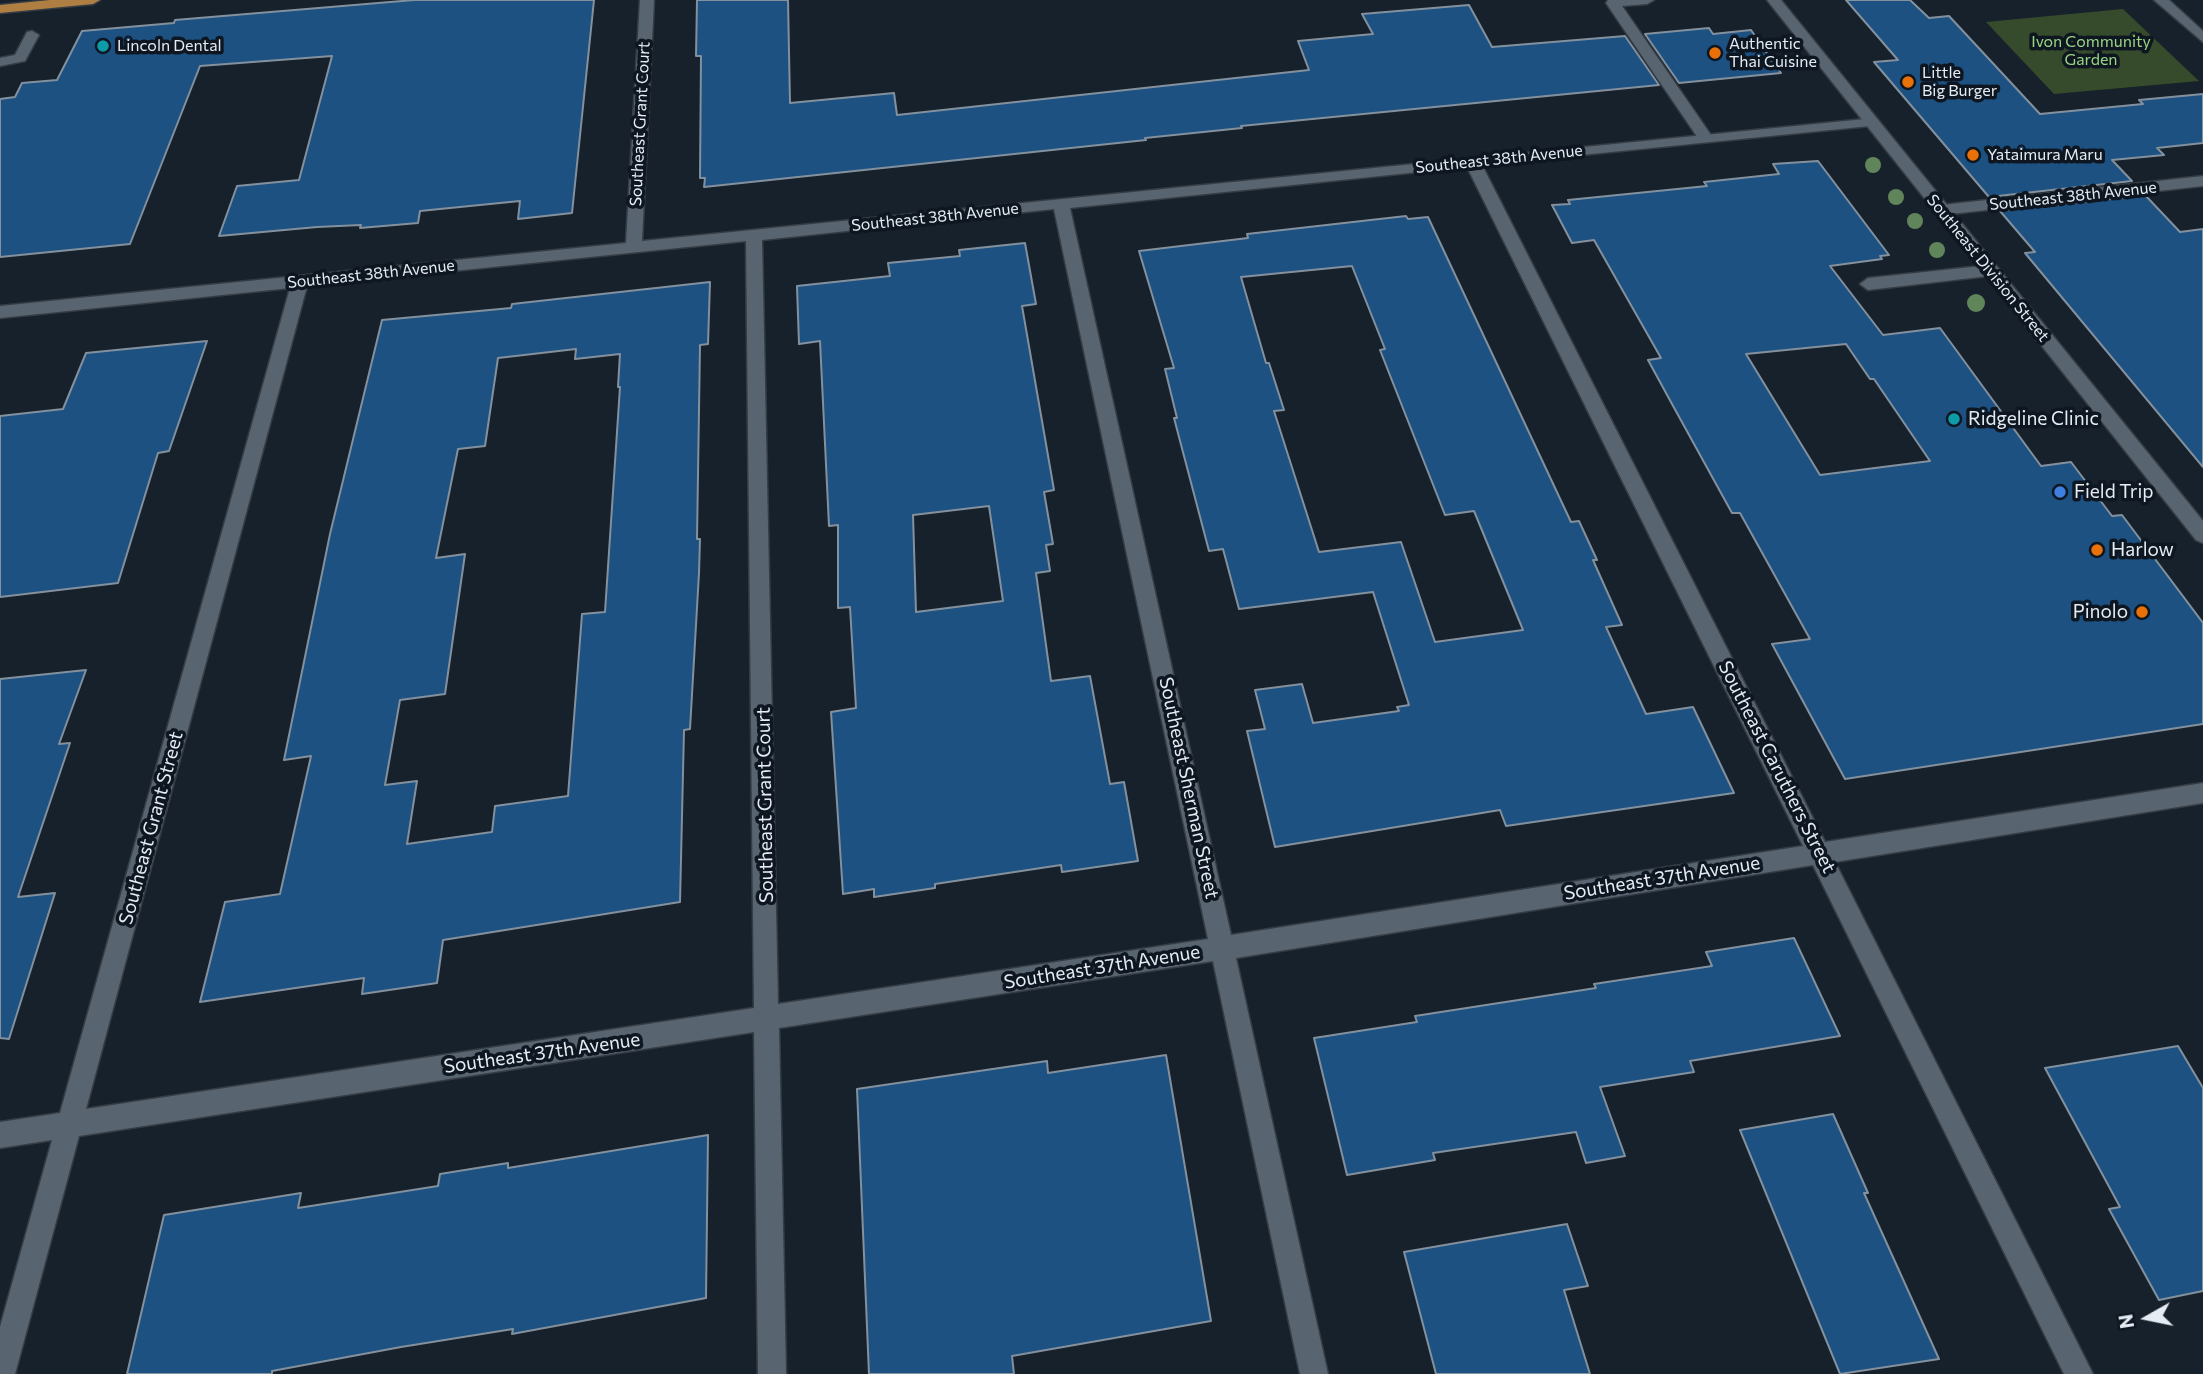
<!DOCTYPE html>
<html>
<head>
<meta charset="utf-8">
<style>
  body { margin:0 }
  #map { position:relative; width:2203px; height:1374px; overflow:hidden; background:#17212b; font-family:Commissioner,sans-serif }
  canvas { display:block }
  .north { position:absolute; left:2112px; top:1283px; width:70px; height:70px; -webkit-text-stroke:5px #0e1721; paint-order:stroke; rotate:261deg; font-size:19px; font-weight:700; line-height:28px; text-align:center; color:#e5ecf3 }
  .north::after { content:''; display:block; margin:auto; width:24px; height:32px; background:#e5ecf3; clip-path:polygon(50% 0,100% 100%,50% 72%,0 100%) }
</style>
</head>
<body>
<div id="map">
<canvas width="2203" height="1374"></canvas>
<div class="north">N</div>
</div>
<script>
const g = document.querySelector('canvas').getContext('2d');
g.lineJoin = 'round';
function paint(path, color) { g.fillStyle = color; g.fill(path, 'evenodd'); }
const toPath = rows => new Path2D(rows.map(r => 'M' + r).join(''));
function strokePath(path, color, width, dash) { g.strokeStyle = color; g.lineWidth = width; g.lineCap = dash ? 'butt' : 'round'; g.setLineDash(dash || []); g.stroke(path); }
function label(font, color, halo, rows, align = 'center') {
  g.font = font + ' Commissioner,sans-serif'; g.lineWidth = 7; g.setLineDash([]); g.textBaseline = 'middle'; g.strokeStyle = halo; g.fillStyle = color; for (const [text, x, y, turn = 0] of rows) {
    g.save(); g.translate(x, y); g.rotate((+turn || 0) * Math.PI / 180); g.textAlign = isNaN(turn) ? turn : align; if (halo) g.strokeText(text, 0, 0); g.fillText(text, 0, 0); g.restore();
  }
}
paint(toPath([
  [2123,9,2199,81,2054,94,1986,22]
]), '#354b2b');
const building = toPath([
  [414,0,594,0,572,213,518,219,520,201,420,211,418,223,360,228,361,225,317,227,219,236,237,186,299,180,332,56,200,66,130,244,0,257,0,99,15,97,22,83,57,80,82,31,174,23,175,20,414,0],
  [697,0,788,0,790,103,894,93,897,115,1309,70,1298,41,1373,34,1362,14,1469,5,1492,47,1625,36,1659,85,1241,126,1242,128,1145,138,1146,140,704,187,705,178,700,178,701,56,696,56,697,0],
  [1846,0,1910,0,1929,18,1949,16,2040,114,2143,104,2139,100,2203,94,2203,143,2157,148,2164,155,2112,160,2132,181,1989,197,1874,62,1898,60,1846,0],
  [1709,28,1713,34,1751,30,1781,73,1679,83,1645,34,1709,28],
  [1818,161,1889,255,1880,256,1882,259,1830,266,1883,335,1940,328,2041,466,2071,462,2112,516,2122,515,2203,623,2203,724,1845,779,1772,644,1810,639,1740,513,1732,513,1672,404,1648,360,1661,358,1594,240,1572,243,1552,205,1570,204,1568,200,1707,186,1704,182,1779,174,1773,164,1818,161],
  [1846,344,1870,379,1874,379,1930,461,1820,475,1746,354,1846,344],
  [2145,195,2180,232,2203,229,2203,467,2025,253,2035,252,2000,211,2145,195],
  [1406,216,1408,219,1428,217,1571,522,1579,521,1597,560,1593,560,1622,625,1606,627,1646,714,1693,707,1734,793,1506,826,1500,810,1275,847,1247,731,1265,729,1255,690,1302,684,1313,723,1399,711,1397,707,1409,705,1373,592,1239,609,1223,549,1209,551,1174,418,1177,418,1165,369,1174,368,1139,251,1248,238,1247,234,1406,216],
  [1352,266,1385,349,1380,350,1445,515,1474,511,1523,630,1435,642,1401,542,1319,552,1274,411,1284,410,1269,363,1266,363,1241,277,1352,266],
  [1025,243,1036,304,1022,306,1054,490,1044,492,1053,544,1046,545,1050,571,1036,573,1051,681,1090,676,1110,784,1124,782,1138,861,1062,872,1061,865,935,884,935,888,874,897,874,889,843,894,831,712,856,708,850,607,838,608,838,525,829,526,820,341,799,344,797,286,890,276,888,263,960,256,959,250,1025,243],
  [989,506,1003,601,916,612,913,515,989,506],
  [710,282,708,344,700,345,697,539,700,539,699,573,690,729,684,730,680,902,443,940,437,983,362,994,364,978,200,1002,225,902,280,894,311,756,284,760,330,534,382,320,511,308,512,304,710,282],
  [576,349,575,359,620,354,618,387,620,387,605,612,582,614,568,796,495,806,492,832,407,844,417,781,385,785,400,700,445,694,465,554,436,558,458,449,485,446,498,358,576,349],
  [207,341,169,451,158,453,118,583,0,597,0,416,63,409,86,353,207,341],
  [86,670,59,744,70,743,18,897,55,893,9,1039,0,1038,0,679,86,670],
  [1794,938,1840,1036,1690,1061,1694,1072,1600,1087,1625,1156,1586,1163,1576,1132,1433,1153,1435,1160,1347,1175,1314,1038,1417,1022,1415,1016,1596,988,1594,984,1712,966,1706,952,1794,938],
  [2178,1046,2203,1088,2203,1291,2159,1300,2109,1209,2120,1207,2045,1068,2178,1046],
  [1166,1055,1211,1321,1012,1356,1014,1374,869,1374,857,1089,1047,1061,1048,1073,1166,1055],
  [1833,1114,1868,1193,1864,1193,1939,1359,1840,1374,1740,1130,1833,1114],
  [708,1135,706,1298,512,1334,513,1329,401,1347,272,1371,272,1374,127,1374,164,1215,301,1193,298,1208,438,1186,440,1174,508,1163,508,1168,708,1135],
  [1567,1224,1588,1286,1564,1290,1590,1374,1436,1374,1404,1252,1567,1224]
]);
paint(building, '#1c5181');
strokePath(building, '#83909d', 2);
const lane = toPath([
  [1608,0,1654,0,1647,4,1622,6,1713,138,1710,141,1700,141,1606,3,1608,0],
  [32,31,39,35,25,61,0,66,0,58,15,55,27,32,32,31],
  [1991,265,1999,271,1997,275,1868,290,1860,284,1868,278,1991,265]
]);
const street = toPath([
  [640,0,654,0,642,241,1875,118,1875,124,1870,126,1482,165,1825,842,2203,783,2203,803,1835,862,2093,1374,2064,1374,1813,865,1236,958,1328,1374,1300,1374,1213,961,779,1028,786,1374,758,1374,754,1032,79,1136,15,1374,0,1374,0,1327,52,1140,0,1148,0,1122,60,1113,290,288,0,318,0,306,626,243,640,0],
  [1467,167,1803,846,1231,935,1070,208,1467,167],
  [1054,209,1208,939,778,1004,762,240,1054,209],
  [746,241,754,1008,86,1109,307,286,746,241],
  [2154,0,2169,0,2203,31,2203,42,2154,0],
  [2203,176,2203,186,1942,215,1934,210,1942,205,2203,176]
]);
const secondary = toPath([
  [1767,0,1781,0,2203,521,2203,543,2196,540,1767,0]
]);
const primary = toPath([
  [50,0,100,0,93,4,0,13,0,5,50,0]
]);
strokePath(lane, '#353c44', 3);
strokePath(street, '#353c44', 3);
strokePath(secondary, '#353c44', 3);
strokePath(primary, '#353c44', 3);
paint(lane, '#586470');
paint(street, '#586470');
paint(secondary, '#586470');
paint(primary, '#af7e42');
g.fillStyle = '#60855b';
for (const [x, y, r] of [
  [1873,165,8],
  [1896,197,8],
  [1915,221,8],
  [1937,250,8],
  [1976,303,9]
]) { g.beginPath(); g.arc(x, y, r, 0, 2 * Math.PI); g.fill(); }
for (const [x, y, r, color] of [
  [103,46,7,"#0f9aa8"],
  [1715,53,7,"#e8710a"],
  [1908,82,7,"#e8710a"],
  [1973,155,7,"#e8710a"],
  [1954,419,7,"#0f9aa8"],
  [2060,492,7,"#3f7fe0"],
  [2097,550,7,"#e8710a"],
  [2142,612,7,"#e8710a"]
]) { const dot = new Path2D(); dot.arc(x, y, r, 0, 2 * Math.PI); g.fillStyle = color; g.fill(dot); strokePath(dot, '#0e1721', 2.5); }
label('16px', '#9bd682', '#0e1721', [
  ["Ivon Community",2091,42],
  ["Garden",2091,60]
]);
label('16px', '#e5ecf3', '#0e1721', [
  ["Authentic",1729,44],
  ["Thai Cuisine",1729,62],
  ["Lincoln Dental",117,46],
  ["Little",1922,73],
  ["Big Burger",1922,91],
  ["Yataimura Maru",1987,155]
], 'left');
label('16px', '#e5ecf3', '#0e1721', [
  ["Southeast Grant Court",640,124,-87],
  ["Southeast 38th Avenue",1499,159,-6],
  ["Southeast 38th Avenue",2073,196,-6],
  ["Southeast 38th Avenue",935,217,-6],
  ["Southeast Division Street",1988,268,51],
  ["Southeast 38th Avenue",371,274,-6]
]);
label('19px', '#e5ecf3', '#0e1721', [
  ["Ridgeline Clinic",1968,419],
  ["Field Trip",2074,492],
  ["Harlow",2111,550],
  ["Pinolo",2128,612,"right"]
], 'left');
label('19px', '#e5ecf3', '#0e1721', [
  ["Southeast Caruthers Street",1777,767,63],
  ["Southeast Sherman Street",1189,788,78],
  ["Southeast Grant Court",765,805,-91],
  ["Southeast Grant Street",151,828,-75],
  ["Southeast 37th Avenue",1662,878,-9],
  ["Southeast 37th Avenue",1102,967,-9],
  ["Southeast 37th Avenue",542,1053,-8]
]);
</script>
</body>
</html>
